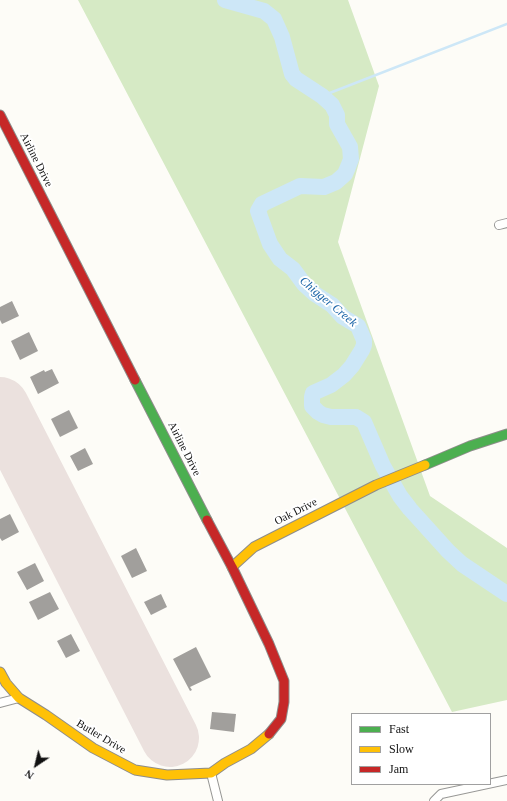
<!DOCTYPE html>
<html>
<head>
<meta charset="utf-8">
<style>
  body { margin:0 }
  #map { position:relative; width:507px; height:801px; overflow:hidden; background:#fdfcf7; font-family:"Times New Roman",serif }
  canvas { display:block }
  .legend { position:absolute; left:351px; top:713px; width:140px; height:72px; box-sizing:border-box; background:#fff; border:1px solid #a0a0a0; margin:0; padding:5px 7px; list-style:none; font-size:12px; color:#111 }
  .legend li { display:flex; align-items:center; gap:8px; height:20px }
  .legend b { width:20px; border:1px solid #a0a0a0 }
  .north { position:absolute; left:16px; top:745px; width:40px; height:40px; -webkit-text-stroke:3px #fff; paint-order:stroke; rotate:215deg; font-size:11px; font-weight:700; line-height:16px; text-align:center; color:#111 }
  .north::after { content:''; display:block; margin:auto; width:14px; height:18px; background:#111; clip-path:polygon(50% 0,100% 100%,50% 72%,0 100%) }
</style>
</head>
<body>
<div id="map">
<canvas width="507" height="801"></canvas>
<ul class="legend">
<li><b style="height:5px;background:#4caf50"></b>Fast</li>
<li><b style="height:5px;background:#ffc107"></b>Slow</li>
<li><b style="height:5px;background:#c62828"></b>Jam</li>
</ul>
<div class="north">N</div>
</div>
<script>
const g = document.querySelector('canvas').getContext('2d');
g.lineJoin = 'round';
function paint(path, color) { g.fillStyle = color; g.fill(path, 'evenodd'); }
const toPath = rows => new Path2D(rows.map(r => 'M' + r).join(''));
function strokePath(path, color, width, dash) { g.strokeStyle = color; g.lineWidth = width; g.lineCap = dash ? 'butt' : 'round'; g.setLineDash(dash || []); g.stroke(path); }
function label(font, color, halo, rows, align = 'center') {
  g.font = font + ' "Times New Roman",serif'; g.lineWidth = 4; g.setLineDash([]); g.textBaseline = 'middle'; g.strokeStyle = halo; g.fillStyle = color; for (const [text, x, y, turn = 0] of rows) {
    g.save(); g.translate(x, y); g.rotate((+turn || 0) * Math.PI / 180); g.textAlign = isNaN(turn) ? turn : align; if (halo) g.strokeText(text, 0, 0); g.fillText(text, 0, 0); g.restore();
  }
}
paint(toPath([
  [78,0,348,0,379,86,338,242,430,496,507,548,507,700,452,712]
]), '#d6eac5');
strokePath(toPath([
  [322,96,507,24]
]), '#cde7f7', 2.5);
strokePath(toPath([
  [225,0,264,11,274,19,282,37,292,74,296,79,322,96,332,105,337,115,337,124,350,147,351,159,348,167,345,174,336,182,324,187,300,186,262,204,258,211,270,244,280,259,293,269,304,284,315,294,332,305,343,317,358,326,364,340,364,345,362,350,352,366,344,375,331,385,313,393,312,397,312,406,318,412,323,415,331,417,356,417,364,422,383,466,400,496,410,509,448,551,462,564,507,594]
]), '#cde7f7', 16);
strokePath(toPath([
  [0,406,170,738]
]), '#ebe1de', 58);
paint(toPath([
  [12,301,19,316,2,324,0,320,0,307],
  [29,332,38,351,20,360,11,341],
  [52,369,59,383,38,394,30,377,44,370,45,372],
  [69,410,78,428,60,437,51,419],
  [85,448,93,464,78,471,70,456],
  [10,514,19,532,2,541,0,538,0,519],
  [136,548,147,571,132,578,121,556],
  [35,563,44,581,27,590,17,572],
  [50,592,59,609,38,620,29,602],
  [161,594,167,607,151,615,144,602],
  [71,634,80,651,66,658,57,641],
  [196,647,211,677,190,687,192,690,190,691,173,659],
  [212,712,236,714,234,732,210,729]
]), '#a19f9c');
const street = toPath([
  [499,225,507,223],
  [0,703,19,698],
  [211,773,218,801],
  [434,801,441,794,507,780]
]);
const fast = toPath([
  [135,380,207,520],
  [425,465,470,446,507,434]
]);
const slow = toPath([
  [232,567,254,547,376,485,425,465],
  [0,672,6,683,19,698,46,715,93,748,135,770,167,775,211,773,225,763,251,749,269,734]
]);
const jam = toPath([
  [0,115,135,380],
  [207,520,232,567,269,644,284,681,284,702,281,719,269,734]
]);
strokePath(street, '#979795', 10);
strokePath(fast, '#8e8d8b', 11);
strokePath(slow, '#8e8d8b', 11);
strokePath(jam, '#8e8d8b', 11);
strokePath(street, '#fffffe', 8);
strokePath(fast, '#4caf50', 9);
strokePath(slow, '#ffc107', 9);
strokePath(jam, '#c62828', 9);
label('11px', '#111', '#fff', [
  ["Airline Drive",36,160,63],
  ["Airline Drive",184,449,63],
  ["Oak Drive",296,512,-27],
  ["Butler Drive",101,737,31]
]);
label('italic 12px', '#1762a6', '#fff', [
  ["Chigger Creek",328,302,40]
]);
</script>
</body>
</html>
